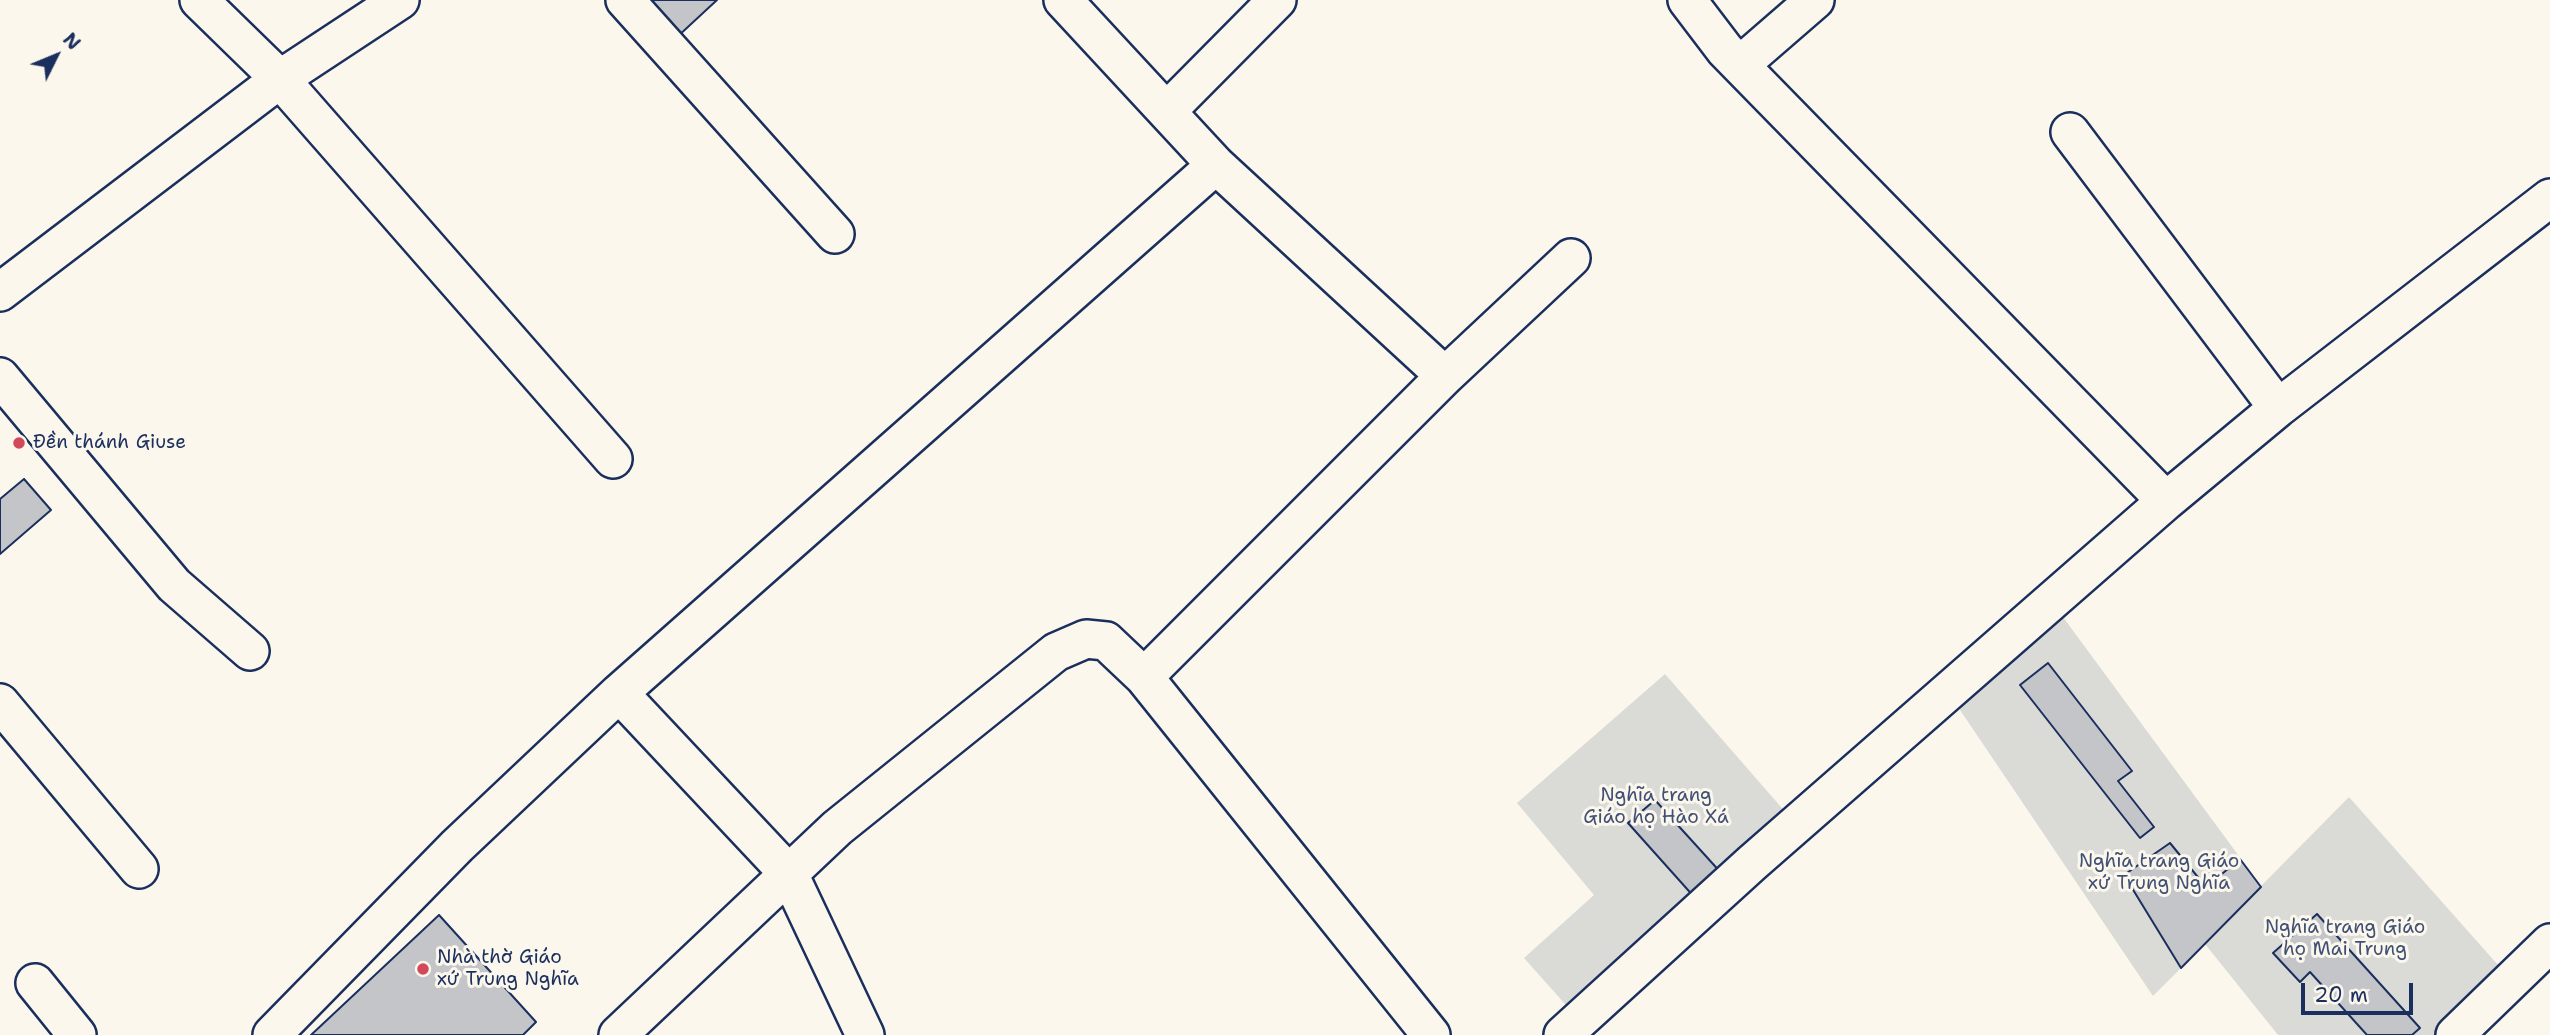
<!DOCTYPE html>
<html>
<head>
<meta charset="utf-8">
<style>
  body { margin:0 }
  #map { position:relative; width:2550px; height:1035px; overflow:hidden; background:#fbf7ec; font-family:"Shantell Sans",sans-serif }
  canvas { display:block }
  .north { position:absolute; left:21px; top:21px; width:70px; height:70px; -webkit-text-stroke:5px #fbf7ec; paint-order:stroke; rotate:47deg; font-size:19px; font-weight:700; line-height:28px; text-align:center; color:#1b2f5e }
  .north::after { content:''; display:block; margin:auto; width:24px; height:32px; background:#1b2f5e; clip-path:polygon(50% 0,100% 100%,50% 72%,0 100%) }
  .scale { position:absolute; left:2301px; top:983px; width:112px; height:32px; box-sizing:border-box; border:4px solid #1b2f5e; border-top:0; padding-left:9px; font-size:21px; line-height:24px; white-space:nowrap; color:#1b2f5e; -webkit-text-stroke:5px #fbf7ec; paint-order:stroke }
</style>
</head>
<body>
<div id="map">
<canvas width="2550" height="1035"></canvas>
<div class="north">N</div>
<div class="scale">20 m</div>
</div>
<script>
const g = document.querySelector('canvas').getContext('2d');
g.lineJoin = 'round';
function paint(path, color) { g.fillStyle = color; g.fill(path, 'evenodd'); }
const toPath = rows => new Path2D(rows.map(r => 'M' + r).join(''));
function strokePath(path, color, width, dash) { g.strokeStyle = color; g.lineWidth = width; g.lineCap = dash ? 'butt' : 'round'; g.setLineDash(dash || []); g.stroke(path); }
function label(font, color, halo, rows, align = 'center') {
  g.font = font + ' "Shantell Sans",sans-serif'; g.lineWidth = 6; g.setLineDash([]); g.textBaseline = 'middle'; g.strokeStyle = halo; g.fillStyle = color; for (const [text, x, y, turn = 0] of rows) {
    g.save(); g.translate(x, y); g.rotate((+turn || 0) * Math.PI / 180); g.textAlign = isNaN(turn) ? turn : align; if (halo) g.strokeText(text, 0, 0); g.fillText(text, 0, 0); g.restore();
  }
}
paint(toPath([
  [2060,613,2261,886,2349,797,2506,974,2442,1035,2278,1035,2205,944,2153,996,1956,704],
  [1665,674,1788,815,1573,1013,1524,958,1594,895,1517,803]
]), '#dadad7');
const building = toPath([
  [642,0,717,0,676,38,642,0],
  [24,479,51,510,0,554,0,499,24,479],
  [2048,663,2132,771,2118,781,2154,827,2140,838,2020,685,2048,663],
  [1655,800,1723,875,1696,899,1628,823,1655,800],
  [2170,843,2206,887,2240,859,2261,887,2181,968,2124,875,2170,843],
  [2317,914,2420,1028,2412,1035,2367,1035,2310,972,2300,982,2273,953,2317,914],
  [439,915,536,1022,523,1035,311,1035,439,915]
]);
paint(building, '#c3c5c9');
strokePath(building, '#1b2f5e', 2);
const minor = toPath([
  [199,0,280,79,613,459],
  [625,0,835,234],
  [1063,0,1216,165,1445,376],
  [1687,0,1725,50,2166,501],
  [1740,65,1815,0],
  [1167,111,1277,0],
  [2070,132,2278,408],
  [0,292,280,79,400,0],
  [0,377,174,585,250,651],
  [1144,677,1445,376,1571,258],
  [619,693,789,874,865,1035],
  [0,703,139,869],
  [35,983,77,1035],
  [272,1035,457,846,619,693,1216,165],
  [618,1035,837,828,1056,652,1086,639,1106,641,1144,677,1431,1035],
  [1563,1035,1752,863,2166,501,2278,408,2550,198],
  [2455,1035,2550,943]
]);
strokePath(minor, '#1b2f5e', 42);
strokePath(minor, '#fbf7ec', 37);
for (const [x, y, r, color] of [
  [19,443,7,"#d1495b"],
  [423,969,7,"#d1495b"]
]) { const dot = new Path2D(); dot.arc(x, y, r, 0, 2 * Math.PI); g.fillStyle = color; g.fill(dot); strokePath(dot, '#fbf7ec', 2.5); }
label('19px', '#1b2f5e', '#fbf7ec', [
  ["Đền thánh Giuse",33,443],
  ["Nhà thờ Giáo",437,958],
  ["xứ Trung Nghĩa",437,980]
], 'left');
label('19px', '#415176', '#fbf7ec', [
  ["Nghĩa trang",1656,796],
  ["Giáo họ Hào Xá",1656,818],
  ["Nghĩa trang Giáo",2159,862],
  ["xứ Trung Nghĩa",2159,884],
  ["Nghĩa trang Giáo",2345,928],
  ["họ Mai Trung",2345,950]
]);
</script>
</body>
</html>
